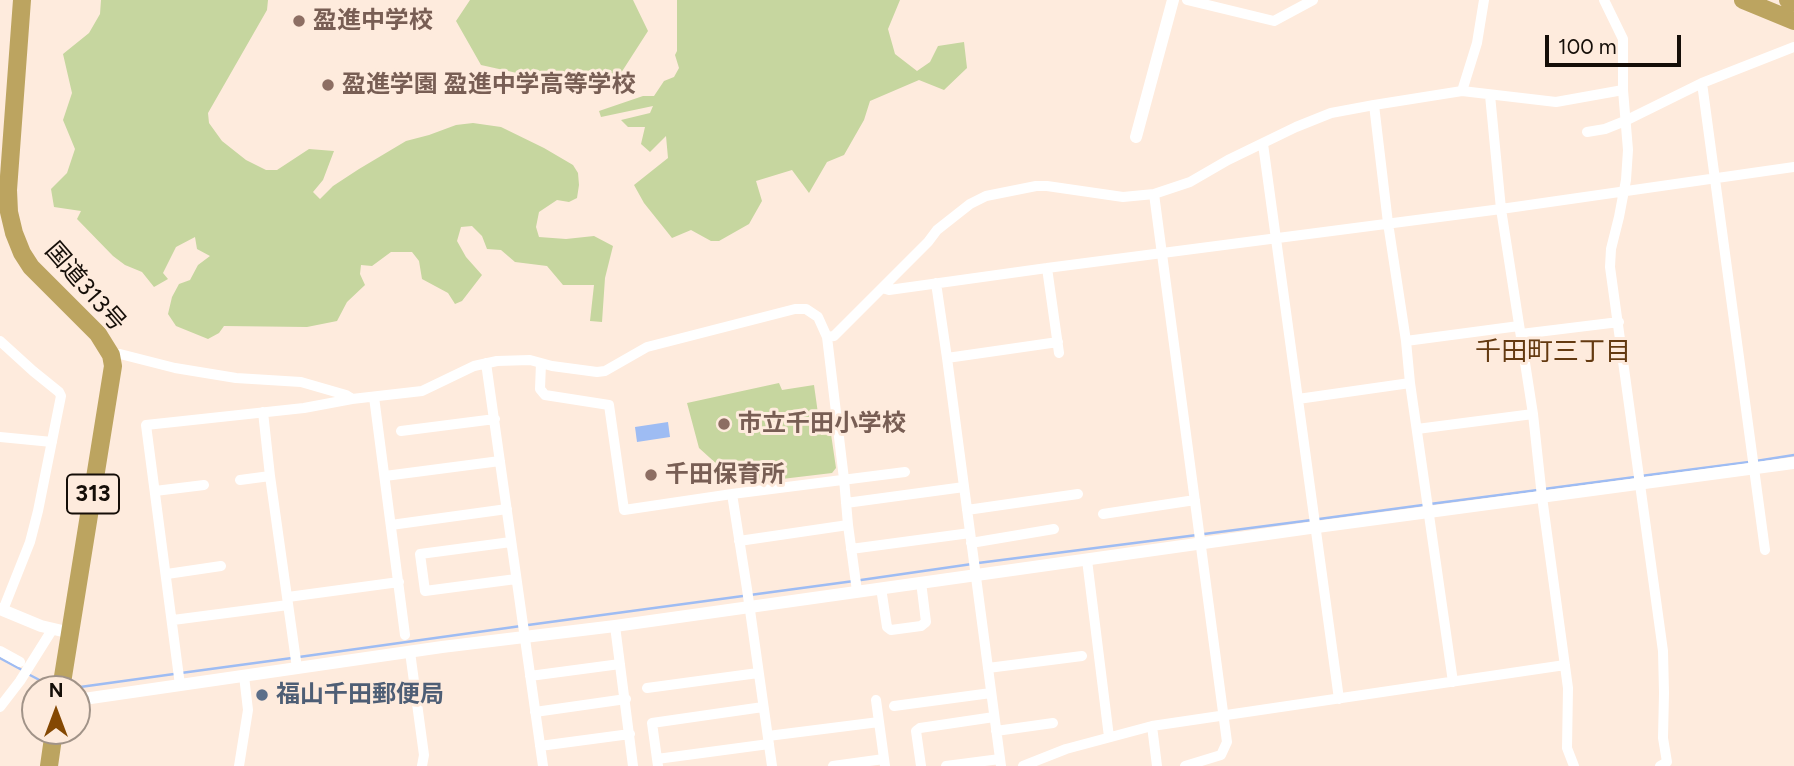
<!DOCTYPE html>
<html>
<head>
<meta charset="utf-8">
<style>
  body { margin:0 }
  #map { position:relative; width:1794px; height:766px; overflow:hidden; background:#feebdd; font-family:Figtree,sans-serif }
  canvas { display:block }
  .north { position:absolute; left:21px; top:675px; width:70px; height:70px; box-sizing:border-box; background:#feebdd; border:2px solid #a19388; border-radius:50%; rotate:0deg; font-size:19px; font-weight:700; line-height:28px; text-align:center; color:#150e08 }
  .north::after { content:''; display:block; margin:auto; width:24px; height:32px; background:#844803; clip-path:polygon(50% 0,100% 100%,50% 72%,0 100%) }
  .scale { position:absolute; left:1545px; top:35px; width:136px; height:32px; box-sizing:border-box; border:4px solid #150e08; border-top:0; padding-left:9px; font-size:21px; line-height:24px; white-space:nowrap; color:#150e08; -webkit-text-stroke:5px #feebdd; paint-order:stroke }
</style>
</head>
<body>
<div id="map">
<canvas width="1794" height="766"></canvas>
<div class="north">N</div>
<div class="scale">100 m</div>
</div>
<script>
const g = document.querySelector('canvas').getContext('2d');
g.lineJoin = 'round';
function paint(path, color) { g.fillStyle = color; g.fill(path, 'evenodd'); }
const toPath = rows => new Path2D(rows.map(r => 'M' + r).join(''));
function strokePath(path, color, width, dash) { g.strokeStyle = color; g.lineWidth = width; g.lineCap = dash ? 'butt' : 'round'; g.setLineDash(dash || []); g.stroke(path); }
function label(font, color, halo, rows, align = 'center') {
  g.font = font + ' Figtree,"Noto Sans JP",sans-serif'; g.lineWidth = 6; g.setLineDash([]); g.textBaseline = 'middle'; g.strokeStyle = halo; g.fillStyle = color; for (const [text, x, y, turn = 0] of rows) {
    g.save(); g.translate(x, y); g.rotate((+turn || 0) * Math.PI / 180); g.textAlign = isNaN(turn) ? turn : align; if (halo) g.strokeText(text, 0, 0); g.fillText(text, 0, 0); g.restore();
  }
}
paint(toPath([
  [101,0,268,0,267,10,208,113,209,123,222,141,246,160,266,170,277,170,309,149,334,151,323,180,313,192,320,199,333,186,359,169,406,141,429,135,456,125,473,123,501,127,544,148,573,165,578,173,579,185,577,198,569,202,557,200,539,212,536,227,539,237,566,239,594,236,613,246,605,278,602,322,590,321,594,285,563,285,547,266,515,262,501,250,487,249,482,236,472,226,461,227,457,241,466,257,482,275,462,301,455,304,448,293,422,279,419,261,412,252,391,252,372,266,361,265,360,274,365,285,347,302,337,321,307,327,224,326,219,333,208,339,176,326,168,314,172,297,179,284,190,280,198,265,210,256,197,249,195,237,176,247,163,273,168,279,154,287,142,272,125,265,113,256,77,219,81,211,54,207,51,189,67,173,75,149,63,120,72,93,63,54,89,33,100,14],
  [470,0,633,0,648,31,621,73,544,79,481,65,456,21],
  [677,0,900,0,888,29,895,54,917,71,930,62,938,46,964,42,967,68,944,90,919,80,870,101,864,120,844,155,827,162,809,193,792,170,756,181,762,201,749,224,719,241,711,241,691,230,672,238,644,203,634,185,668,158,666,136,650,152,641,144,645,127,628,127,621,120,650,113,653,106,601,117,599,111,643,96,654,96,664,81,674,77,679,68,675,55,677,51],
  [779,383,782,390,814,385,821,435,831,434,836,468,832,473,740,484,738,474,730,476,699,448,687,403]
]), '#c6d69f');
paint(toPath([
  [668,422,670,437,637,442,635,427]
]), '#9ebcf3');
strokePath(toPath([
  [1756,461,1794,455],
  [1641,476,1749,462],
  [1544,489,1635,477],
  [1430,504,1538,490],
  [1319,519,1423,505],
  [1204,534,1312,520],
  [978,563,1197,535],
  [861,580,972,564],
  [750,595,854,581],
  [528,625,743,596],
  [299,657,521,626],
  [0,658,22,670],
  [181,673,292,658],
  [28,674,49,685,53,686],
  [67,687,73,688,174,674]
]), '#9ebcf3', 2.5);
strokePath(toPath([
  [1187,0,1274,21,1313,0],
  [1604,0,1623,39,1623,90,1628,150,1626,180,1619,217,1611,249,1610,267,1663,651,1664,693,1663,738,1667,762,1660,766],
  [1702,83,1765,550],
  [1462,91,1477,43,1484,0],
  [1490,95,1501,209,1533,414,1542,497,1568,688,1567,748,1574,766],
  [1374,105,1388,223,1406,341,1410,383,1453,682],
  [1587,132,1605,129,1625,121,1702,83,1794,47],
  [1263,144,1339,699],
  [1154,194,1227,742,1221,755,1185,766],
  [1047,268,1059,353],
  [936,283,947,358,1001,766],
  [882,288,889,290,1047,268,1501,209,1794,167],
  [1521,334,1619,322],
  [827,337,844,479,848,525,857,591],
  [0,341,33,371,59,392,61,396,38,511,30,542,3,610],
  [1406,341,1519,326],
  [111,355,120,354,175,368,236,378,301,382,346,395,352,399],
  [947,358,1058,342],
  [486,363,543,766],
  [541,363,540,389,545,395,609,405,624,510,732,494,905,472],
  [374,397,405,635],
  [1298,399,1410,383],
  [263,412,270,476,297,668],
  [1417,429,1533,414],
  [401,431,495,419],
  [0,437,52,442],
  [385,476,500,461],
  [240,480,270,476],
  [155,491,204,485],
  [732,494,747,589,772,766],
  [846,503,964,487],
  [967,510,1078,494],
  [1103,514,1195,500],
  [391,525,507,509],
  [739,541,848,525],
  [511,542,420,554,425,591,516,579],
  [971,543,1054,529],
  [851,549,970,533],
  [1087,560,1109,737],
  [167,574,221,566],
  [881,588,887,627,891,630,921,626,926,622,921,582],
  [288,597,399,582],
  [173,620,288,605],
  [615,626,633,766],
  [0,651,20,662],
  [410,652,424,755,422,766],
  [988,668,1082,656],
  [530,676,620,664],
  [180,685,146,425,304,408,352,399,422,391,474,366,497,361,530,360,552,366,597,372,605,371,647,347,795,309,806,309,818,317,827,337,834,336,928,242,937,230,970,204,986,196,1036,186,1047,186,1123,197,1154,194,1190,182,1228,160,1296,127,1331,113,1374,105,1462,91,1556,102,1623,90],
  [647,688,758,673],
  [876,700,885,766],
  [894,706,991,693],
  [0,707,20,681,52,630],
  [535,712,626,699],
  [1152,726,1157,766],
  [996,731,1053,723],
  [768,736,879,722],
  [540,746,630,734],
  [657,759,769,744],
  [239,766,248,710,244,676],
  [658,766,652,723,763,707],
  [833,766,884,759],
  [921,766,916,731,920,728,994,717],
  [946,766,1000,759],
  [1023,766,1066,749,1152,726,1565,665]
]), '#fff', 10);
strokePath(toPath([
  [1136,137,1173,0],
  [0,609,41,626,71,633],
  [77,700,442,647,615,626,1317,527,1794,463]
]), '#fff', 12);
strokePath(toPath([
  [22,0,8,190,9,212,14,233,22,253,31,267,98,334,111,355,113,366,61,689],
  [1743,0,1794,21],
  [1788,0,1794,2],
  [49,766,54,731]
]), '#bca460', 18);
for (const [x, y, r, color] of [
  [299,21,7,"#8d6e63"],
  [328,85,7,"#8d6e63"],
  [724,424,7,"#8d6e63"],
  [651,475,7,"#8d6e63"],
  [262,695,7,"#5c6f8a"]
]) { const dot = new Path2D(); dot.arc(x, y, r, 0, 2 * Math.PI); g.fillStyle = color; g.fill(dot); strokePath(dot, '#feebdd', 2.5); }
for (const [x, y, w] of [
  [93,494,52]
]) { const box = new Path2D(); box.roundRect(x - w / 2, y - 19.5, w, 39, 5); g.fillStyle = '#feebdd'; g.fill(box); strokePath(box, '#150e08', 2); }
label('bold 23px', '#150e08', null, [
  ["313",93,494]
]);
label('bold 24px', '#785e54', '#feebdd', [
  ["盈進中学校",313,21],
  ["盈進学園 盈進中学高等学校",342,85],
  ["市立千田小学校",738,424],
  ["千田保育所",665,475]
], 'left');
label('24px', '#150e08', '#feebdd', [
  ["国道313号",85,287,49]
]);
label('bold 24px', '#4e5e75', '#feebdd', [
  ["福山千田郵便局",276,695]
], 'left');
label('26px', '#643a11', '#feebdd', [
  ["千田町三丁目",1553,352]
]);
</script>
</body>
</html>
